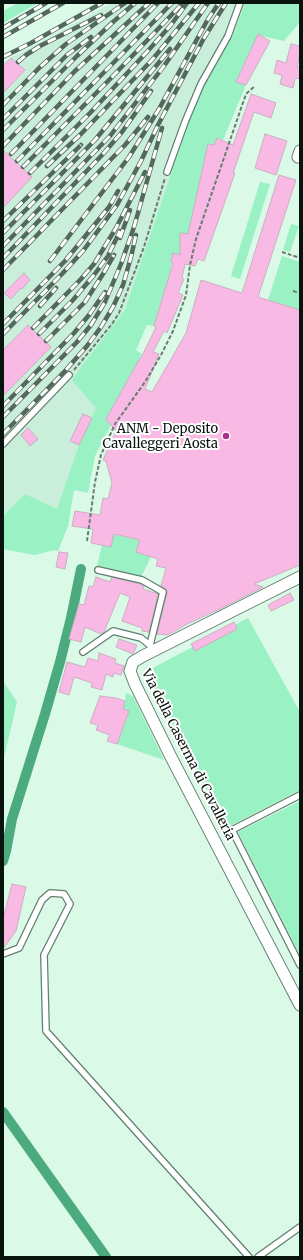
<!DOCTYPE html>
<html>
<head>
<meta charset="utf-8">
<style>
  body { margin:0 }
  #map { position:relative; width:303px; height:1260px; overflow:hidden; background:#daf9e7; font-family:Merriweather,serif }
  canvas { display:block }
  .frame { position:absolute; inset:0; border:4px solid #09140e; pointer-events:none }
</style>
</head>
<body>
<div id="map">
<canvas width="303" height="1260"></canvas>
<div class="frame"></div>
</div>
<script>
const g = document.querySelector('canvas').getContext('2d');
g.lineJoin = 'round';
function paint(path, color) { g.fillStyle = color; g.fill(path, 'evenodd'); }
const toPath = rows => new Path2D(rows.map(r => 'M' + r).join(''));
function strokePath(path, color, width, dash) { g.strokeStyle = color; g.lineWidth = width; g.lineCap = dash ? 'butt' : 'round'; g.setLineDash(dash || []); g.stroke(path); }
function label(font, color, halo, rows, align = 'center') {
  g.font = font + ' Merriweather,serif'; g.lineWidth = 4; g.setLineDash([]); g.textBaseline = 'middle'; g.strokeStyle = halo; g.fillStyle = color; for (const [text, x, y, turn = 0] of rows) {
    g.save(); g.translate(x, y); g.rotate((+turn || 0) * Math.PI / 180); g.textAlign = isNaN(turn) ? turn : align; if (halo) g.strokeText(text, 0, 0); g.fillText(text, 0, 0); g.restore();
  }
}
paint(toPath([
  [112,3,245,3,233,35,221,54,186,129,125,310,84,363,96,408,79,445,57,510,25,494,3,516,3,62]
]), '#c9efda');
paint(toPath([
  [18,3,38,3,3,23,3,11],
  [245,3,300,3,300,22,284,41,258,35,236,81,246,85,223,140,217,138,214,145,208,144,188,234,180,233,186,256,173,254,170,273,154,326,147,325,136,350,142,354,106,419,111,425,95,456,88,493,74,490,68,526,58,551,54,550,35,555,3,549,3,516,25,494,57,509,79,445,96,408,72,380,84,363,125,310,186,129,196,102,207,79,233,35],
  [260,182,270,184,240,279,231,276],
  [291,224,299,226,290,252,283,250],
  [282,256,300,262,300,310,268,300],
  [114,534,141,541,136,552,151,557,141,577,97,566,102,545],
  [248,618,300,712,300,790,226,828,145,672],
  [3,681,17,702,3,762],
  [126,693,133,696,164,760,117,744,129,712,123,709,125,701],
  [300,801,300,955,238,832]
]), '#9af1c4');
strokePath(toPath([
  [3,861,6,851,12,819,45,714,60,662,71,618,81,569],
  [3,1112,106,1257]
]), '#4baa7e', 10);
const building = toPath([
  [258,34,270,41,246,85,236,82,258,34],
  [291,44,300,46,300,53,297,67,300,67,300,79,295,78,293,88,280,84,282,75,274,73,277,60,286,63,291,44],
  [11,58,25,70,3,93,3,66,11,58],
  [251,94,276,103,271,118,254,112,233,173,235,173,204,261,198,259,195,266,185,264,182,278,184,279,178,293,183,295,167,333,164,331,153,352,159,354,145,389,152,392,186,333,201,280,242,293,279,175,296,180,258,297,300,310,300,565,254,584,263,587,222,608,187,624,168,635,157,634,167,593,167,590,161,586,166,568,156,566,158,559,136,552,140,540,114,534,111,547,91,543,93,529,72,526,75,511,100,515,103,498,108,499,112,483,106,461,103,460,116,431,106,419,140,358,141,358,156,327,154,326,173,263,171,262,173,253,180,255,180,233,188,234,208,144,214,145,217,138,233,145,251,94],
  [265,134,287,141,276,175,255,168,265,134],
  [3,150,32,177,3,208,3,150],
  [24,273,30,280,22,289,21,288,11,299,4,293,24,273],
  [28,325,51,347,3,396,3,350,28,325],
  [83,414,92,418,79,445,70,441,83,414],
  [28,428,38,439,30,446,21,435,28,428],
  [59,552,68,553,65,569,56,567,59,552],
  [96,577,110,582,112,577,140,584,144,586,143,589,158,594,149,632,142,631,142,628,122,621,130,597,120,593,104,632,101,634,85,627,81,642,69,639,79,604,84,605,89,586,93,587,96,577],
  [290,593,294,600,271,611,268,605,290,593],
  [234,622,237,629,195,651,191,644,234,622],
  [119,639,137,645,133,654,116,647,119,639],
  [99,653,116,659,115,663,124,666,121,675,114,673,113,677,106,674,102,690,91,687,92,683,74,677,69,695,59,692,67,662,85,667,88,658,98,661,99,653],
  [100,696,116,698,125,701,123,709,129,711,117,744,107,741,110,735,96,730,98,725,90,723,100,696],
  [12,884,26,887,16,931,3,949,3,919,12,884]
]);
paint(building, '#f8b9e4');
strokePath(building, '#cbafc1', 1);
const lane = toPath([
  [167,172,185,122,201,84,228,36,240,3],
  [3,444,69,375],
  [98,570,142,580,163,592,150,645],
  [83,652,113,631,141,638,152,647],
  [300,795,232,830,300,965],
  [3,954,19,948,42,900,50,893,64,894,70,904,44,955,46,1031,249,1257],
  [258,1257,300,1227]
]);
const street = toPath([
  [300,151,298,157,300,157],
  [300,577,143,656,133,662,130,671,135,684,171,757,300,1005]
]);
strokePath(lane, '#637f70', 8);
strokePath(street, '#637f70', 13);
strokePath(toPath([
  [282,252,300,258],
  [293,291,300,293],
  [74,370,112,324,119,313,144,247,165,178],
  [87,541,95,482,101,455,115,424,145,382,161,355,173,331,186,295,190,265,196,239,246,94,255,86]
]), '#697d72', 2, [4, 2]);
strokePath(lane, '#fff', 5.5);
strokePath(street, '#fff', 11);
const rail = toPath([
  [3,28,46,3],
  [3,37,63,3],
  [3,57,31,43,102,3],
  [18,62,26,55,40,46,101,15],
  [3,105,39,68,66,44,125,3],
  [3,119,67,55,91,37],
  [3,130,77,56,113,22,135,3],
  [3,146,75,71,149,3],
  [11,154,158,3],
  [17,161,172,3],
  [47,166,80,135,152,60,199,3],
  [23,167,113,76,181,5],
  [30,173,90,113,146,53,171,25,187,3],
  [3,221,81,145],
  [3,233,95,140,170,49],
  [120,238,130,210],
  [3,246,110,136,164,66,208,3],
  [3,258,103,154,122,132,151,91],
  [50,261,129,157,159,109,208,19,219,3],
  [3,270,125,145,148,117],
  [40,306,56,288],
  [3,324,65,261,109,207,118,191],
  [33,328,81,279,94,264,116,228,145,172],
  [3,334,62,274,83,251,117,205,141,161,158,125,204,38,226,3],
  [39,334,73,300,94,275,108,256,120,231],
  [46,341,85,302,103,274,114,255],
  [3,406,74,333,89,315,105,292],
  [3,417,77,342,91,325,105,302,121,264,134,227,162,128],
  [3,434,65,371,87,346,101,327,113,307,123,285,131,257,136,235]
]);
strokePath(rail, '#55685d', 4.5);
strokePath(rail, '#fff', 3, [9]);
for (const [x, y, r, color] of [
  [226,436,4,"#a8338c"]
]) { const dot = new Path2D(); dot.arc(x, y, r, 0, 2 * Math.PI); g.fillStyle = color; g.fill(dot); strokePath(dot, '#fff', 1.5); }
label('13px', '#09140e', '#fff', [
  ["ANM - Deposito",218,429],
  ["Cavalleggeri Aosta",218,444]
], 'right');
label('13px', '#09140e', '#fff', [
  ["Via della Caserma di Cavalleria",188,755,63]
]);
</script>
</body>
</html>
